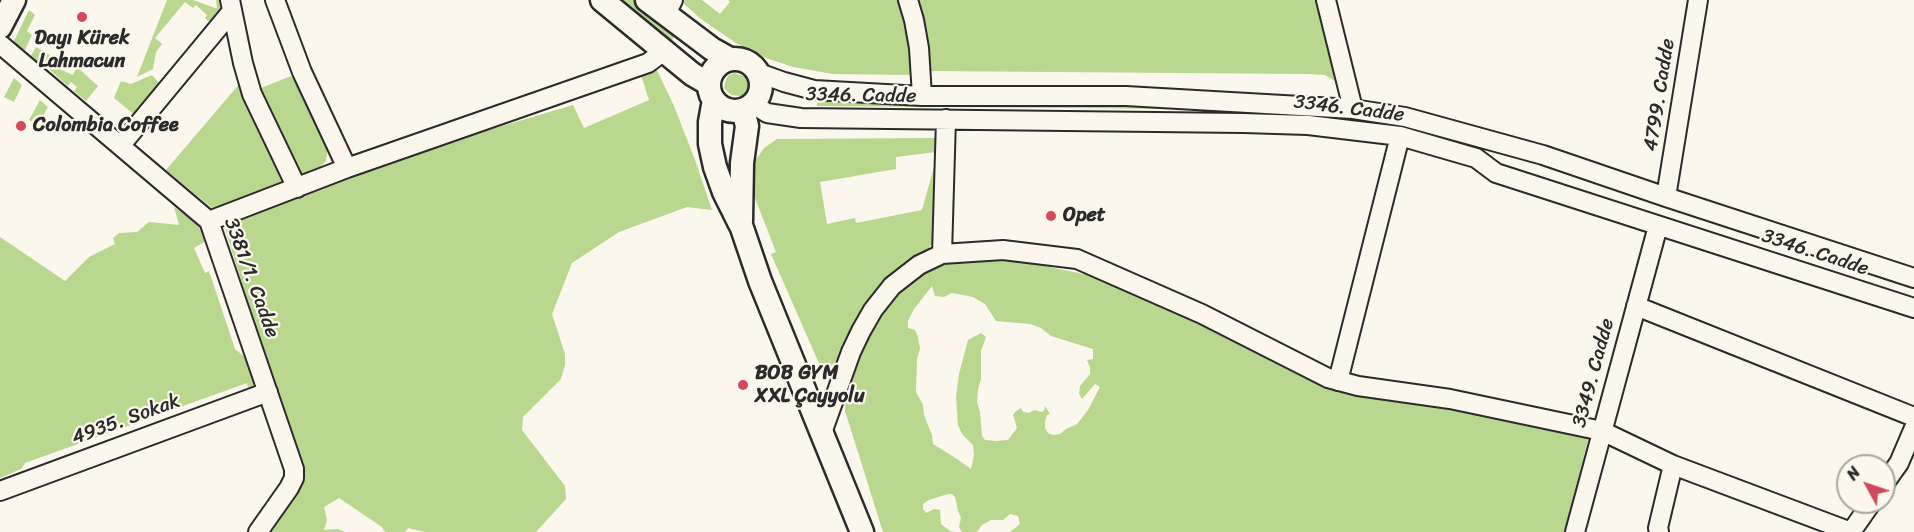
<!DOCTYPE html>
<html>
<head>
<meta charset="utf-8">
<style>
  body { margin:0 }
  #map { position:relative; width:1914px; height:532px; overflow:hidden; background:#fbf7ec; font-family:Sriracha,sans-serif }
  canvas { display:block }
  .north { position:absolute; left:1836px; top:454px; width:60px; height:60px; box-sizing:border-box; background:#fbf7ec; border:2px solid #a8a59f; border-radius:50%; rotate:310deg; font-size:16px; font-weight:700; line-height:24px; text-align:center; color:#2b2b2b }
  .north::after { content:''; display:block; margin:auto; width:21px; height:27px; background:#d1495b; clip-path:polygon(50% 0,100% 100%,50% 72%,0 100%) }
</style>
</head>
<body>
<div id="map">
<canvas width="1914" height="532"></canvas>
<div class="north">N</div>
</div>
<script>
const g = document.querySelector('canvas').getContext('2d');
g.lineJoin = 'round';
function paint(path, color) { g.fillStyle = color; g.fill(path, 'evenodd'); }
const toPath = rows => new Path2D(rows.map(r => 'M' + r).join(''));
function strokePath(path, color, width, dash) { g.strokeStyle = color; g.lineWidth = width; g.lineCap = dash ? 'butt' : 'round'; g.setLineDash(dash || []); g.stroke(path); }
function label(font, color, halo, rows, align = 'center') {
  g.font = font + ' Sriracha,sans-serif'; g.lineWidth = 4.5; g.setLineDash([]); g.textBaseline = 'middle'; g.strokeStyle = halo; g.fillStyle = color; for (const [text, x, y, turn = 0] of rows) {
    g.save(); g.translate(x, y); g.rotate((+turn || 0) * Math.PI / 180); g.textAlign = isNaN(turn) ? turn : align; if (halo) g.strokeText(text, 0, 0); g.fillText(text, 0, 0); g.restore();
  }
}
paint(toPath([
  [167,0,193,0,215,8,217,8,216,0,219,0,221,13,212,24,205,18,207,15,196,5,193,8,185,2,155,38,162,44,156,52,153,69,137,77],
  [621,0,633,0,678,33,669,43],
  [685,0,702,0,720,14,730,2,728,0,898,0,911,45,911,75,833,74,793,67,766,58,736,43,701,19,683,3],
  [916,0,1319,0,1335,60,1335,81,1325,75,1309,74,927,71],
  [29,10,35,15,27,31,32,35,23,54,12,45],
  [36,47,50,55,46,63,73,75,77,67,98,86,86,101,74,91,77,87,71,82,68,86,43,64,39,67,29,59],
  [656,68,674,106,695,160,712,210,687,207,619,232,572,263,552,314,565,354,565,365,561,379,523,417,522,430,565,486,566,499,536,532,425,532,408,528,405,532,385,532,382,527,339,498,324,507,327,520,324,530,338,529,345,532,272,532,305,478,276,392,226,232,227,224,232,220,482,132,573,105,584,128,649,100,641,75],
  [735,73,746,77,751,86,745,95,740,96,731,95,724,88,726,79,729,75],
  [152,75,161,85,136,116,114,98,121,81,131,84],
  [291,76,313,109,329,143,326,161,316,171,304,178,256,90],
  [14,78,22,85,14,102,4,97],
  [241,82,285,182,280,190,221,211,212,208,166,170],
  [817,99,1186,104,1188,105,1188,109,817,106],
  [40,100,48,107,38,125,29,120],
  [940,138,936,237,927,251,916,257,833,375,825,377,771,254,776,252,753,193,752,178,755,161,764,148,777,139],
  [936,152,935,163,922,210,856,223,855,218,827,224,820,182,896,169,896,157],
  [174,207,197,224,206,241,194,248,205,273,209,271,235,349,250,361,262,382,248,388,247,383,25,463,21,469,0,478,0,237,65,281,89,257,115,244,113,238,119,233,137,232,149,222,179,225],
  [1011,259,1088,275,1119,286,1334,384,1406,397,1589,436,1564,532,1010,532,1020,524,1018,516,1010,514,1003,520,991,520,982,525,977,532,962,532,959,527,961,518,958,511,955,497,952,494,948,494,929,500,923,504,923,509,926,513,934,509,940,510,941,524,950,531,955,532,883,532,845,411,846,392,854,362,874,322,900,286,929,266,952,261,979,262],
  [932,286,935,296,944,297,952,293,973,297,985,304,996,321,1030,324,1041,328,1051,336,1093,349,1093,359,1087,360,1090,367,1090,374,1080,386,1079,394,1082,399,1095,384,1100,387,1088,410,1077,424,1066,429,1060,434,1053,435,1048,433,1045,428,1045,422,1047,415,1050,414,1045,406,1044,411,1041,412,1034,410,1029,413,1023,412,1021,408,1016,411,1013,415,1017,428,1008,440,997,441,985,440,982,436,980,412,977,402,978,389,981,379,981,351,986,337,981,333,968,340,959,374,956,397,958,425,962,434,973,445,974,455,971,469,957,459,933,444,932,435,924,415,923,405,916,392,917,359,920,349,918,337,915,330,908,328,908,321,914,309]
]), '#b9d78f');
const minor = toPath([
  [230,0,243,63,252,94,297,188],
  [275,0,302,72,347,168],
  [908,0,914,20,919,48,922,96],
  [1326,0,1353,109],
  [666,14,673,0],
  [0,44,209,221,294,469,294,478,289,488,258,532],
  [759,73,784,82,814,90,922,96,1126,96,1353,109,1405,117,1543,155,1666,197,1914,278],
  [753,104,767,113,801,118,1243,123,1308,125,1400,136,1476,158,1496,173,1914,308],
  [121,145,232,11],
  [1666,197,1698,0],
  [209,221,347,168,648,63,664,51],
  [942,254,946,119],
  [1636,306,1914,417],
  [1338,381,1400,136],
  [822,433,851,352,861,331,873,310,892,286,919,265,942,254,1003,250,1077,259,1202,314,1328,378,1358,386,1450,399,1602,431,1673,465,1851,532],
  [1884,484,1899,463,1914,428],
  [0,491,268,392],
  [1575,532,1658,226],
  [1659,532,1658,528,1673,465],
  [1851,532,1872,502]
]);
const major = toPath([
  [602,0,692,74,709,84],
  [647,0,712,49,730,59],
  [0,27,14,0],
  '709 85a26 26 0 1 1 52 0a26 26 0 1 1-52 0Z',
  [714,100,710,122,710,144,715,167,724,192,742,228,760,281,862,532],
  [741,221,742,163,747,126,743,110]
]);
strokePath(minor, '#2b2b2b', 22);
strokePath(major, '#2b2b2b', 27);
strokePath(minor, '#fbf7ec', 18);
strokePath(major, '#fbf7ec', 22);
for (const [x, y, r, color] of [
  [82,17,6,"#d1495b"],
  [21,126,6,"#d1495b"],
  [1051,216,6,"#d1495b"],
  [743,385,6,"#d1495b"]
]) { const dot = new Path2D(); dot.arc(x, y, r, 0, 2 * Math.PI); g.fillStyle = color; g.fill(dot); strokePath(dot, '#fbf7ec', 2); }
label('bold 20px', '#2b2b2b', '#fbf7ec', [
  ["Dayı Kürek",82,39,"center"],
  ["Lahmacun",82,62,"center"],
  ["Colombia Coffee",33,126],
  ["Opet",1063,216],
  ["BOB GYM",755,374],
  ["XXL Çayyolu",755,397]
], 'left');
label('20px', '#2b2b2b', '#fbf7ec', [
  ["4799. Cadde",1660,95,-81],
  ["3346. Cadde",861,96,1],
  ["3346. Cadde",1349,109,7],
  ["3346. Cadde",1815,253,18],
  ["3381/1. Cadde",251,278,70],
  ["3349. Cadde",1594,373,-75],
  ["4935. Sokak",126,420,-20]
]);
</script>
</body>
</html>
